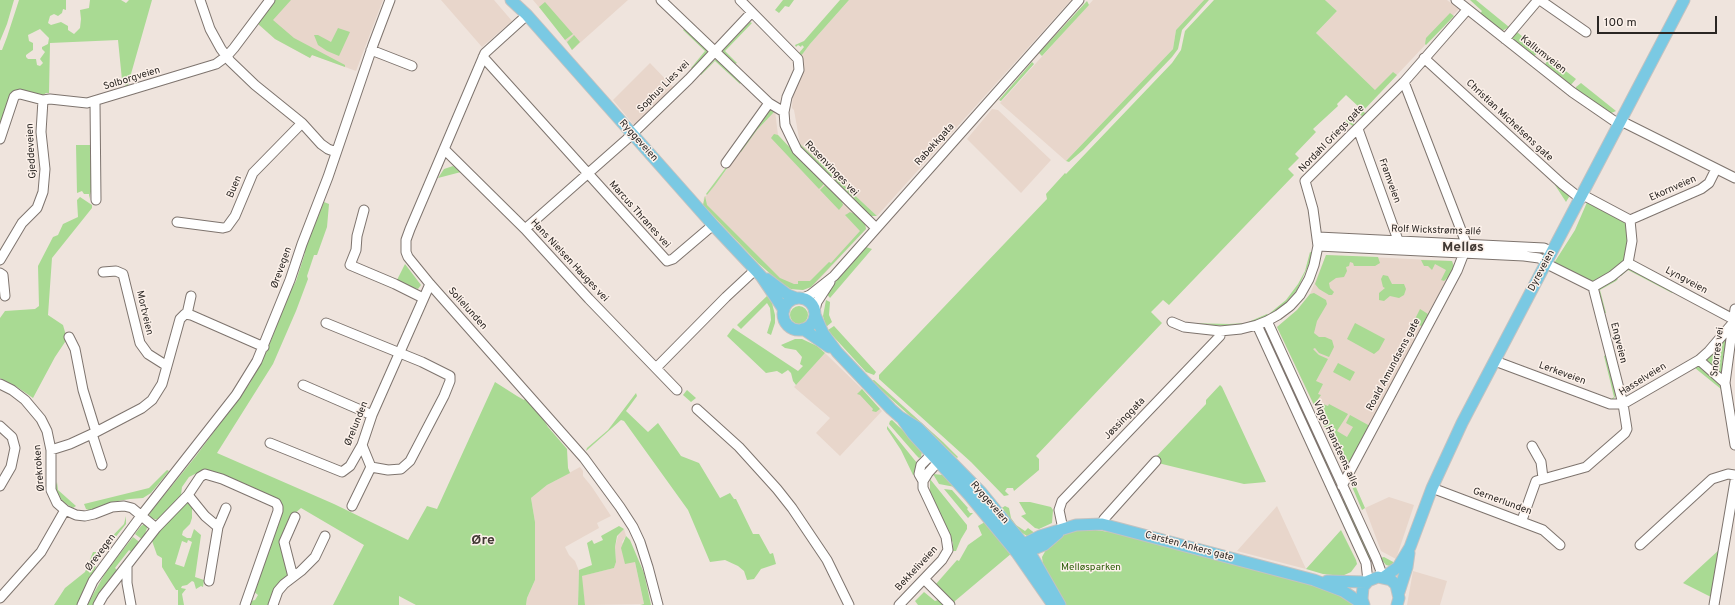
<!DOCTYPE html>
<html>
<head>
<meta charset="utf-8">
<style>
  body { margin:0 }
  #map { position:relative; width:1735px; height:605px; overflow:hidden; background:#efe4dd; font-family:Overpass,sans-serif }
  canvas { display:block }
  .scale { position:absolute; left:1597px; top:16px; width:120px; height:18px; box-sizing:border-box; border:2px solid #2a2623; border-top:0; padding-left:5px; font-size:12px; line-height:14px; white-space:nowrap; color:#2a2623; -webkit-text-stroke:3px #fcf1ea; paint-order:stroke }
</style>
</head>
<body>
<div id="map">
<canvas width="1735" height="605"></canvas>
<div class="scale">100 m</div>
</div>
<script>
const g = document.querySelector('canvas').getContext('2d');
g.lineJoin = 'round';
function paint(path, color) { g.fillStyle = color; g.fill(path, 'evenodd'); }
const toPath = rows => new Path2D(rows.map(r => 'M' + r).join(''));
function strokePath(path, color, width, dash) { g.strokeStyle = color; g.lineWidth = width; g.lineCap = dash ? 'butt' : 'round'; g.setLineDash(dash || []); g.stroke(path); }
function label(font, color, halo, rows, align = 'center') {
  g.font = font + ' Overpass,sans-serif'; g.lineWidth = 3; g.setLineDash([]); g.textBaseline = 'middle'; g.strokeStyle = halo; g.fillStyle = color; for (const [text, x, y, turn = 0] of rows) {
    g.save(); g.translate(x, y); g.rotate((+turn || 0) * Math.PI / 180); g.textAlign = isNaN(turn) ? turn : align; if (halo) g.strokeText(text, 0, 0); g.fillText(text, 0, 0); g.restore();
  }
}
paint(toPath([
  [275,0,383,0,356,71,312,55,310,58,275,39,257,23],
  [441,0,494,0,512,21,482,47],
  [533,0,628,0,572,50,558,30],
  [849,0,1071,0,877,216,800,144,794,110,792,108,793,91,801,56,810,44],
  [1093,0,1204,0,1176,30,1173,49,1066,161,1000,103],
  [1325,0,1447,0,1459,9,1379,94,1316,33,1337,11],
  [650,63,673,87,636,124,633,124,613,100],
  [992,109,998,110,1051,160,1021,193,967,139],
  [775,111,778,135,824,184,863,221,866,227,866,229,814,285,803,290,791,289,770,274,703,205,704,197,707,195,757,130],
  [1326,255,1452,261,1454,265,1345,472,1277,327,1297,310,1310,294],
  [825,353,862,389,882,411,840,456,816,433,830,418,794,387],
  [580,467,583,471,583,476,592,487,611,516,597,523,599,528,565,547,569,555,575,561,579,571,578,605,526,605,527,598,535,580,535,522,531,498,547,485],
  [1389,497,1414,505,1396,559,1381,551,1365,508],
  [1277,506,1306,569,1237,551],
  [624,529,626,536,622,542,635,562,644,604,585,605,581,576,614,568,616,562,615,547,618,536],
  [1413,571,1447,581,1440,605,1407,605]
]), '#e8d6cb');
paint(toPath([
  [0,0,14,0,7,24,0,41],
  [19,0,66,0,66,10,63,9,62,13,58,16,54,14,50,16,48,23,51,25,61,22,68,26,68,30,74,34,80,28,81,19,80,10,89,8,90,0,121,0,126,3,129,0,152,0,127,88,122,80,118,40,50,43,49,93,46,93,42,96,17,92,0,132,0,50,2,50,7,37],
  [40,29,49,38,48,44,42,47,42,49,45,52,40,59,43,63,40,66,37,65,36,59,28,59,26,57,26,55,33,50,33,43,29,41,28,35],
  [275,0,291,0,273,20,294,38,345,65,345,67,312,55,310,58,275,39,257,23],
  [783,0,794,0,789,7,785,6,779,13,775,10],
  [840,0,849,0,810,44,801,56,799,53,804,47,802,45,801,47,798,45,796,47,795,45,804,41],
  [1204,0,1209,0,1182,30,1178,49,1172,57,1083,150,1069,162,1066,161,1173,49,1176,30],
  [1214,0,1325,0,1337,11,1316,33,1375,90,1393,72,1397,75,1363,111,1368,116,1366,119,1355,111,1359,107,1346,95,1337,104,1338,106,1313,129,1316,132,1295,154,1299,158,1288,169,1294,175,1169,305,1163,300,1151,312,1162,323,1036,456,1039,459,1039,470,1014,491,1013,488,1007,488,1005,491,1009,495,1004,496,971,462,879,379,879,375,1047,199,1046,194,1065,173,1066,174,1172,63,1181,50,1185,31],
  [1470,0,1476,0,1509,27,1502,31,1479,15,1482,11],
  [1087,1,1089,5,1042,56,1039,53],
  [545,2,573,34,565,40,539,7],
  [1539,3,1541,4,1517,32,1539,50,1534,57,1511,41,1511,38],
  [1450,13,1454,16,1426,45,1425,44,1426,38],
  [750,22,752,23,725,51,737,63,735,64,723,54,723,50],
  [338,28,350,32,339,56,327,51,318,45,314,35,318,35,331,42],
  [685,28,708,49,708,53,693,69,691,68,705,51,683,30],
  [574,35,580,42,572,50,567,42],
  [717,58,742,81,740,84,715,61,701,75,700,74],
  [1549,58,1576,79,1570,86,1544,66],
  [1032,62,1034,64,1001,101,999,100],
  [1581,83,1616,111,1609,114,1576,91,1576,87],
  [770,107,775,111,757,130,741,152,739,151],
  [1349,117,1359,125,1355,128,1350,124,1338,135,1335,132],
  [774,134,778,135,824,184,819,189,771,138],
  [800,144,877,216,870,216,862,210,801,149],
  [76,145,92,145,92,188,89,199,89,194,84,194,82,191,77,193],
  [453,166,461,172,438,178,444,169],
  [727,166,728,167,715,185,707,195,706,194],
  [1556,184,1568,194,1569,197,1566,202,1555,185],
  [825,185,842,201,843,205,839,210,820,190],
  [705,196,707,205,780,278,794,284,798,284,798,281,810,281,829,262,831,263,860,231,845,215,847,214,850,212,855,214,865,224,866,229,811,287,803,290,791,289,781,283,758,263,703,205],
  [80,197,92,205,92,208,52,258,48,315,63,325,67,339,55,357,33,398,17,387,0,378,0,318,5,311,35,309,39,306,38,266,53,237,58,235,63,224,78,217,77,200],
  [1588,200,1626,222,1629,239,1624,260,1621,264,1601,280,1590,283,1554,263,1575,230],
  [324,202,329,204,327,227,317,255,314,255,307,276,308,279,296,311,273,364,217,453,334,504,408,540,427,506,437,509,495,382,517,396,524,400,526,398,542,417,548,427,567,449,568,468,570,473,547,485,531,498,535,522,535,580,527,598,526,605,416,605,399,596,399,605,333,605,364,545,301,508,292,516,284,533,289,577,270,605,248,605,251,601,255,600,258,595,253,591,282,510,281,502,275,498,205,472,197,473,189,477,182,487,181,495,158,520,151,518,149,514,196,456,250,383,270,343,278,322,278,314,296,281,305,253,305,242,310,236],
  [866,247,872,249,830,298,826,293],
  [1310,252,1313,253,1310,262,1297,290,1283,306,1271,315,1270,313,1286,300,1298,284,1305,271],
  [1326,255,1378,257,1380,263,1375,266,1354,266,1353,263,1350,262,1349,266,1346,267,1347,271,1344,277,1336,278,1329,283,1330,288,1334,292,1332,295,1329,295,1319,289,1315,284],
  [1421,260,1452,261,1454,267,1446,283,1448,277,1444,281,1441,280,1446,270,1435,264,1432,270,1428,266,1424,266],
  [405,264,421,285,418,289,396,282],
  [1629,268,1673,290,1672,293,1628,270,1621,276,1620,274],
  [1383,275,1388,276,1392,284,1404,284,1406,289,1404,295,1399,298,1390,296,1384,301,1379,300,1379,293,1385,288,1383,287,1381,279],
  [1616,277,1618,279,1616,281,1600,290,1606,313,1604,313,1599,289],
  [1314,293,1326,300,1327,304,1317,321,1314,333,1319,337,1325,337,1332,340,1334,347,1329,357,1319,353,1315,348,1313,349,1319,355,1328,359,1316,381,1323,384,1318,394,1321,395,1314,405,1277,327,1297,310,1310,294],
  [768,295,772,303,775,315,775,323,771,335,767,333,771,320,770,308,767,303,741,329,737,325],
  [826,300,830,302,829,315,832,322,826,327,823,316],
  '790 315a9 9 0 1 1 18 0a9 9 0 1 1-18 0Z',
  [1420,309,1428,314,1422,326,1418,325,1417,327,1412,325],
  [1267,314,1268,315,1250,324,1226,326,1187,323,1229,324,1246,323],
  [1355,323,1385,339,1379,350,1374,354,1347,339],
  [834,326,876,372,874,375,866,372,832,335,828,330],
  [733,328,798,371,803,366,800,364,802,357,796,350,785,348,781,345,795,339,802,339,817,346,825,353,796,385,793,381,791,373,788,370,782,374,777,371,766,373,727,336],
  [1725,338,1726,340,1722,364,1722,374,1704,360],
  [1273,343,1300,401,1297,402,1270,344],
  [1606,355,1616,393,1615,397,1612,400,1576,387,1611,399,1614,397,1604,356],
  [1338,363,1355,372,1350,381,1333,372],
  [1697,367,1701,367,1721,385,1725,410,1721,389,1695,368],
  [874,380,943,442,958,457,957,458,871,381],
  [1220,385,1222,387,1266,482,1244,484,1158,463,1154,459,1206,404,1206,400],
  [862,389,880,409,876,412,872,411,873,409,860,395,857,394],
  [687,390,696,398,691,402,683,395],
  [636,393,637,396,626,411,648,432,658,423,681,456,699,463,720,498,730,493,734,499,736,499,753,534,759,534,770,554,773,553,776,564,761,569,754,579,747,580,744,571,738,566,725,560,710,562,688,510,624,421,621,420,586,451,587,448,608,430],
  [1323,404,1328,406,1329,404,1348,414,1337,431,1347,437,1353,427,1346,423,1350,415,1370,426,1345,472,1317,410],
  [1307,418,1329,466,1327,468,1304,420],
  [892,420,914,441,922,452,921,457,919,458,916,455,889,424,890,421],
  [887,426,917,463,915,474,913,475,901,450,887,429],
  [167,470,169,471,151,493,143,498,130,499,112,502,91,511,86,509,84,504,149,488],
  [933,474,943,475,955,487,939,484],
  [1352,478,1365,508,1362,510,1350,482],
  [930,479,967,525,967,529,961,539,956,551,953,551,953,543,930,492],
  [57,482,58,490,76,506,73,508,63,502,57,492,55,489],
  [944,489,952,490,968,508,967,509,970,513,973,513,968,518],
  [1344,498,1372,558,1368,560,1341,500],
  [188,501,192,504,192,518,190,524,183,531,182,535,187,538,191,538,194,529,201,535,195,577,204,580,203,587,201,586,196,589,194,582,192,581,187,585,182,586,181,588,186,589,182,594,184,605,178,605,178,590,176,590,162,567,162,558,157,555,151,538,184,502],
  [188,540,192,542,184,567,175,564,182,541,187,543],
  [1019,502,1030,502,1051,507,1053,510,1052,523,1039,529,1035,528,1021,516,1026,514],
  [1005,506,1009,508,1011,518,1016,525,1025,531,1028,528,1036,534,1027,536,1016,529,1000,509],
  [126,516,126,524,94,564,96,566,93,575,79,605,54,605,65,588,85,572,93,552,97,552,124,524],
  [985,522,1012,553,955,601,954,605,936,588,936,584,957,560,959,561,968,545,982,535,978,526],
  [144,524,147,525,147,528,143,540,135,534,141,526],
  [619,526,624,529,617,536,615,547,616,562,614,568,582,576,585,605,578,605,579,570,592,565,587,543,592,540,594,544,603,540,601,536],
  [1089,529,1116,533,1314,585,1341,593,1357,605,1063,605,1043,565,1042,557,1047,548,1064,535,1074,531],
  [1341,530,1356,560,1357,564,1351,572,1342,576,1323,574,1306,569],
  [626,536,630,540,644,573,651,605,640,605,644,604,635,562,625,564,621,548],
  [133,537,142,544,134,554,129,550,115,568,119,572,95,605,87,605,107,570],
  [1720,549,1711,597,1683,583],
  [1384,557,1397,564,1390,566,1386,565,1380,558],
  [924,592,935,601,938,600,943,605,918,605,915,601]
]), '#a9da93');
const minor = toPath([
  [200,0,210,29,221,49,230,61,255,85,302,123,321,144,328,149,336,152],
  [661,0,769,103,784,112],
  [740,0,798,59,799,70,787,97,784,112,785,125,797,150,875,227],
  [1456,0,1572,92,1620,125],
  [1540,0,1586,32],
  [527,15,485,53,410,229,406,240,406,252,408,257,430,284,584,458,620,507,633,527,640,542,648,567,658,605],
  [1505,39,1538,0],
  [371,50,412,66],
  [483,57,667,261,673,259,713,225],
  [1424,58,1562,184,1581,199],
  [1404,82,1466,243],
  [95,102,96,200],
  [1621,121,1735,178],
  [1358,129,1398,240],
  [0,139,14,97,16,95,20,94,43,100,50,99,87,103,216,64,227,56,234,48,270,0],
  [444,149,525,229,589,299,677,390],
  [726,163,769,103],
  [1583,195,1630,220,1632,241,1628,263,1612,276,1593,287],
  [364,210,357,236,356,250,350,265,395,284,423,298],
  [1630,220,1701,189,1709,183,1716,169],
  [177,222,223,228,227,227,235,216,253,173,302,123],
  [525,229,627,139,689,79,752,12],
  [1318,237,1544,248,1552,252],
  [1318,246,1524,256,1539,258,1547,262],
  [0,260,22,223,37,208,43,192,45,169,41,132,43,100],
  [1628,263,1733,319],
  [1551,266,1593,287],
  [103,272,116,271,123,274,140,343,148,354,167,366],
  [0,273,3,275,5,296],
  [803,298,810,295,834,276,1079,0],
  [1735,309,1725,383,1735,445],
  [815,310,817,302,830,282],
  [187,314,191,296],
  [1267,321,1376,558,1383,577],
  [1172,322,1184,327,1220,331,1241,329,1257,325,1267,321,1278,315,1290,306,1300,295,1309,279,1314,265,1318,246,1313,209,1305,181,1404,82,1467,10],
  [326,323,422,362,450,376,450,381,444,396,410,461,401,469,388,470,371,467],
  [1257,325,1366,563,1368,581],
  [69,337,75,349,83,390,96,432],
  [1699,360,1725,383],
  [1495,361,1610,404,1623,404,1593,287],
  [656,368,726,297,755,270],
  [0,384,12,390,25,400,41,419,47,431,51,450,51,490,57,503,65,510,76,515,85,516,94,514,112,507,124,506,132,508,156,528,188,495,200,477,205,474,222,479,276,503,278,507,278,511,245,605],
  [303,385,372,415],
  [697,409,739,447,777,489,792,508,827,560,849,605],
  [0,426,12,437,15,448,11,467,0,486],
  [92,434,102,465],
  [270,443,342,472,350,466,362,445,372,415,430,284],
  [1532,446,1541,462,1543,478],
  [51,450,70,444,96,432,142,408,152,400,162,384,180,319,185,314,191,315,264,347],
  [923,481,919,474,921,465,931,455,937,453],
  [1342,486,1457,271,1464,253],
  [1432,488,1543,530,1560,545],
  [188,495,205,516,218,527],
  [352,506,371,467,362,445],
  [1522,520,1536,481,1586,467,1625,433,1627,429,1623,404,1699,360,1709,351,1732,324],
  [1102,524,1104,519,1156,461],
  [1063,529,1059,510,1062,501,1220,336,1220,331],
  [1640,545,1712,479,1728,474,1735,475],
  [127,566,127,583,131,605],
  [293,577,284,542,295,517],
  [925,580,950,605],
  [209,581,218,527,226,508],
  [0,598,41,552,65,510],
  [82,605,93,581,141,516,236,395,257,361,290,280,302,244,328,177,373,45,390,0],
  [98,605,103,596,156,528],
  [273,605,278,591,284,584,301,571,315,557,325,536],
  [899,605,942,560,948,550,946,537,923,488,923,481,928,473,938,462,940,456],
  [1714,605,1735,481]
]);
const major = toPath([
  [511,0,527,15,713,225,761,276,784,310],
  [767,279,788,295,796,298],
  '783 314a16 16 0 1 1 32 0a16 16 0 1 1-32 0Z',
  [815,315,823,333,837,352,891,409,900,417,918,428,981,492,1029,551,1060,605],
  [803,329,829,347],
  [903,420,913,434,969,495,1017,553,1053,605],
  [1023,552,1029,551,1044,545,1058,533],
  [1017,553,1024,544,1040,536,1076,525,1102,524,1314,580,1343,591,1364,605],
  [1384,577,1398,567,1410,547,1432,488,1462,423,1684,0],
  [1327,581,1367,582],
  [1399,592,1407,567,1409,553],
  [1364,605,1362,599,1363,587,1368,581,1378,577,1391,580,1396,585,1399,598,1397,605]
]);
strokePath(minor, '#7e746e', 11);
strokePath(major, '#c3c2c1', 13);
strokePath(minor, '#fff', 9);
strokePath(major, '#7ac9e3', 11);
label('10px', '#2a2623', '#fcf1ea', [
  ["Kallumveien",1543,55,38],
  ["Solborgveien",132,79,-17],
  ["Sophus Lies vei",664,87,-45],
  ["Christian Michelsens gate",1509,121,43],
  ["Nordahl Griegs gate",1332,139,-46],
  ["Ryggeveien",638,141,48],
  ["Rabekkgata",935,145,-48],
  ["Gjeddeveien",32,151,-93],
  ["Rosenvinges vei",831,169,46],
  ["Framveien",1389,181,70],
  ["Buen",235,187,-67],
  ["Ekornveien",1673,189,-24],
  ["Marcus Thranes vei",639,215,48],
  ["Rolf Wickstrøms allé",1436,231,2],
  ["Hans Nielsen Hauges vei",569,261,47],
  ["Ørevegen",282,268,-70],
  ["Dyreveien",1542,271,-62],
  ["Lyngveien",1686,281,28],
  ["Solielunden",467,309,48],
  ["Mortveien",144,313,77],
  ["Engveien",1618,343,76],
  ["Snorres vei",1718,352,-83],
  ["Roald Amundsens gate",1394,365,-62],
  ["Lerkeveien",1562,374,20],
  ["Hasselveien",1643,380,-32],
  ["Jøssinggata",1125,419,-46],
  ["Ørelunden",357,424,-68],
  ["Viggo Hansteens alle",1335,444,65],
  ["Ørekroken",40,468,-95],
  ["Gernerlunden",1502,502,20],
  ["Ryggeveien",989,503,49],
  ["Carsten Ankers gate",1189,547,15],
  ["Ørevegen",101,553,-53],
  ["Bekkeliveien",917,569,-47]
]);
label('10px', '#2d5d0a', '#fcf1ea', [
  ["Melløsparken",1091,568]
]);
label('bold 14px', '#413934', '#fcf1ea', [
  ["Melløs",1463,248],
  ["Øre",483,541]
]);
</script>
</body>
</html>
